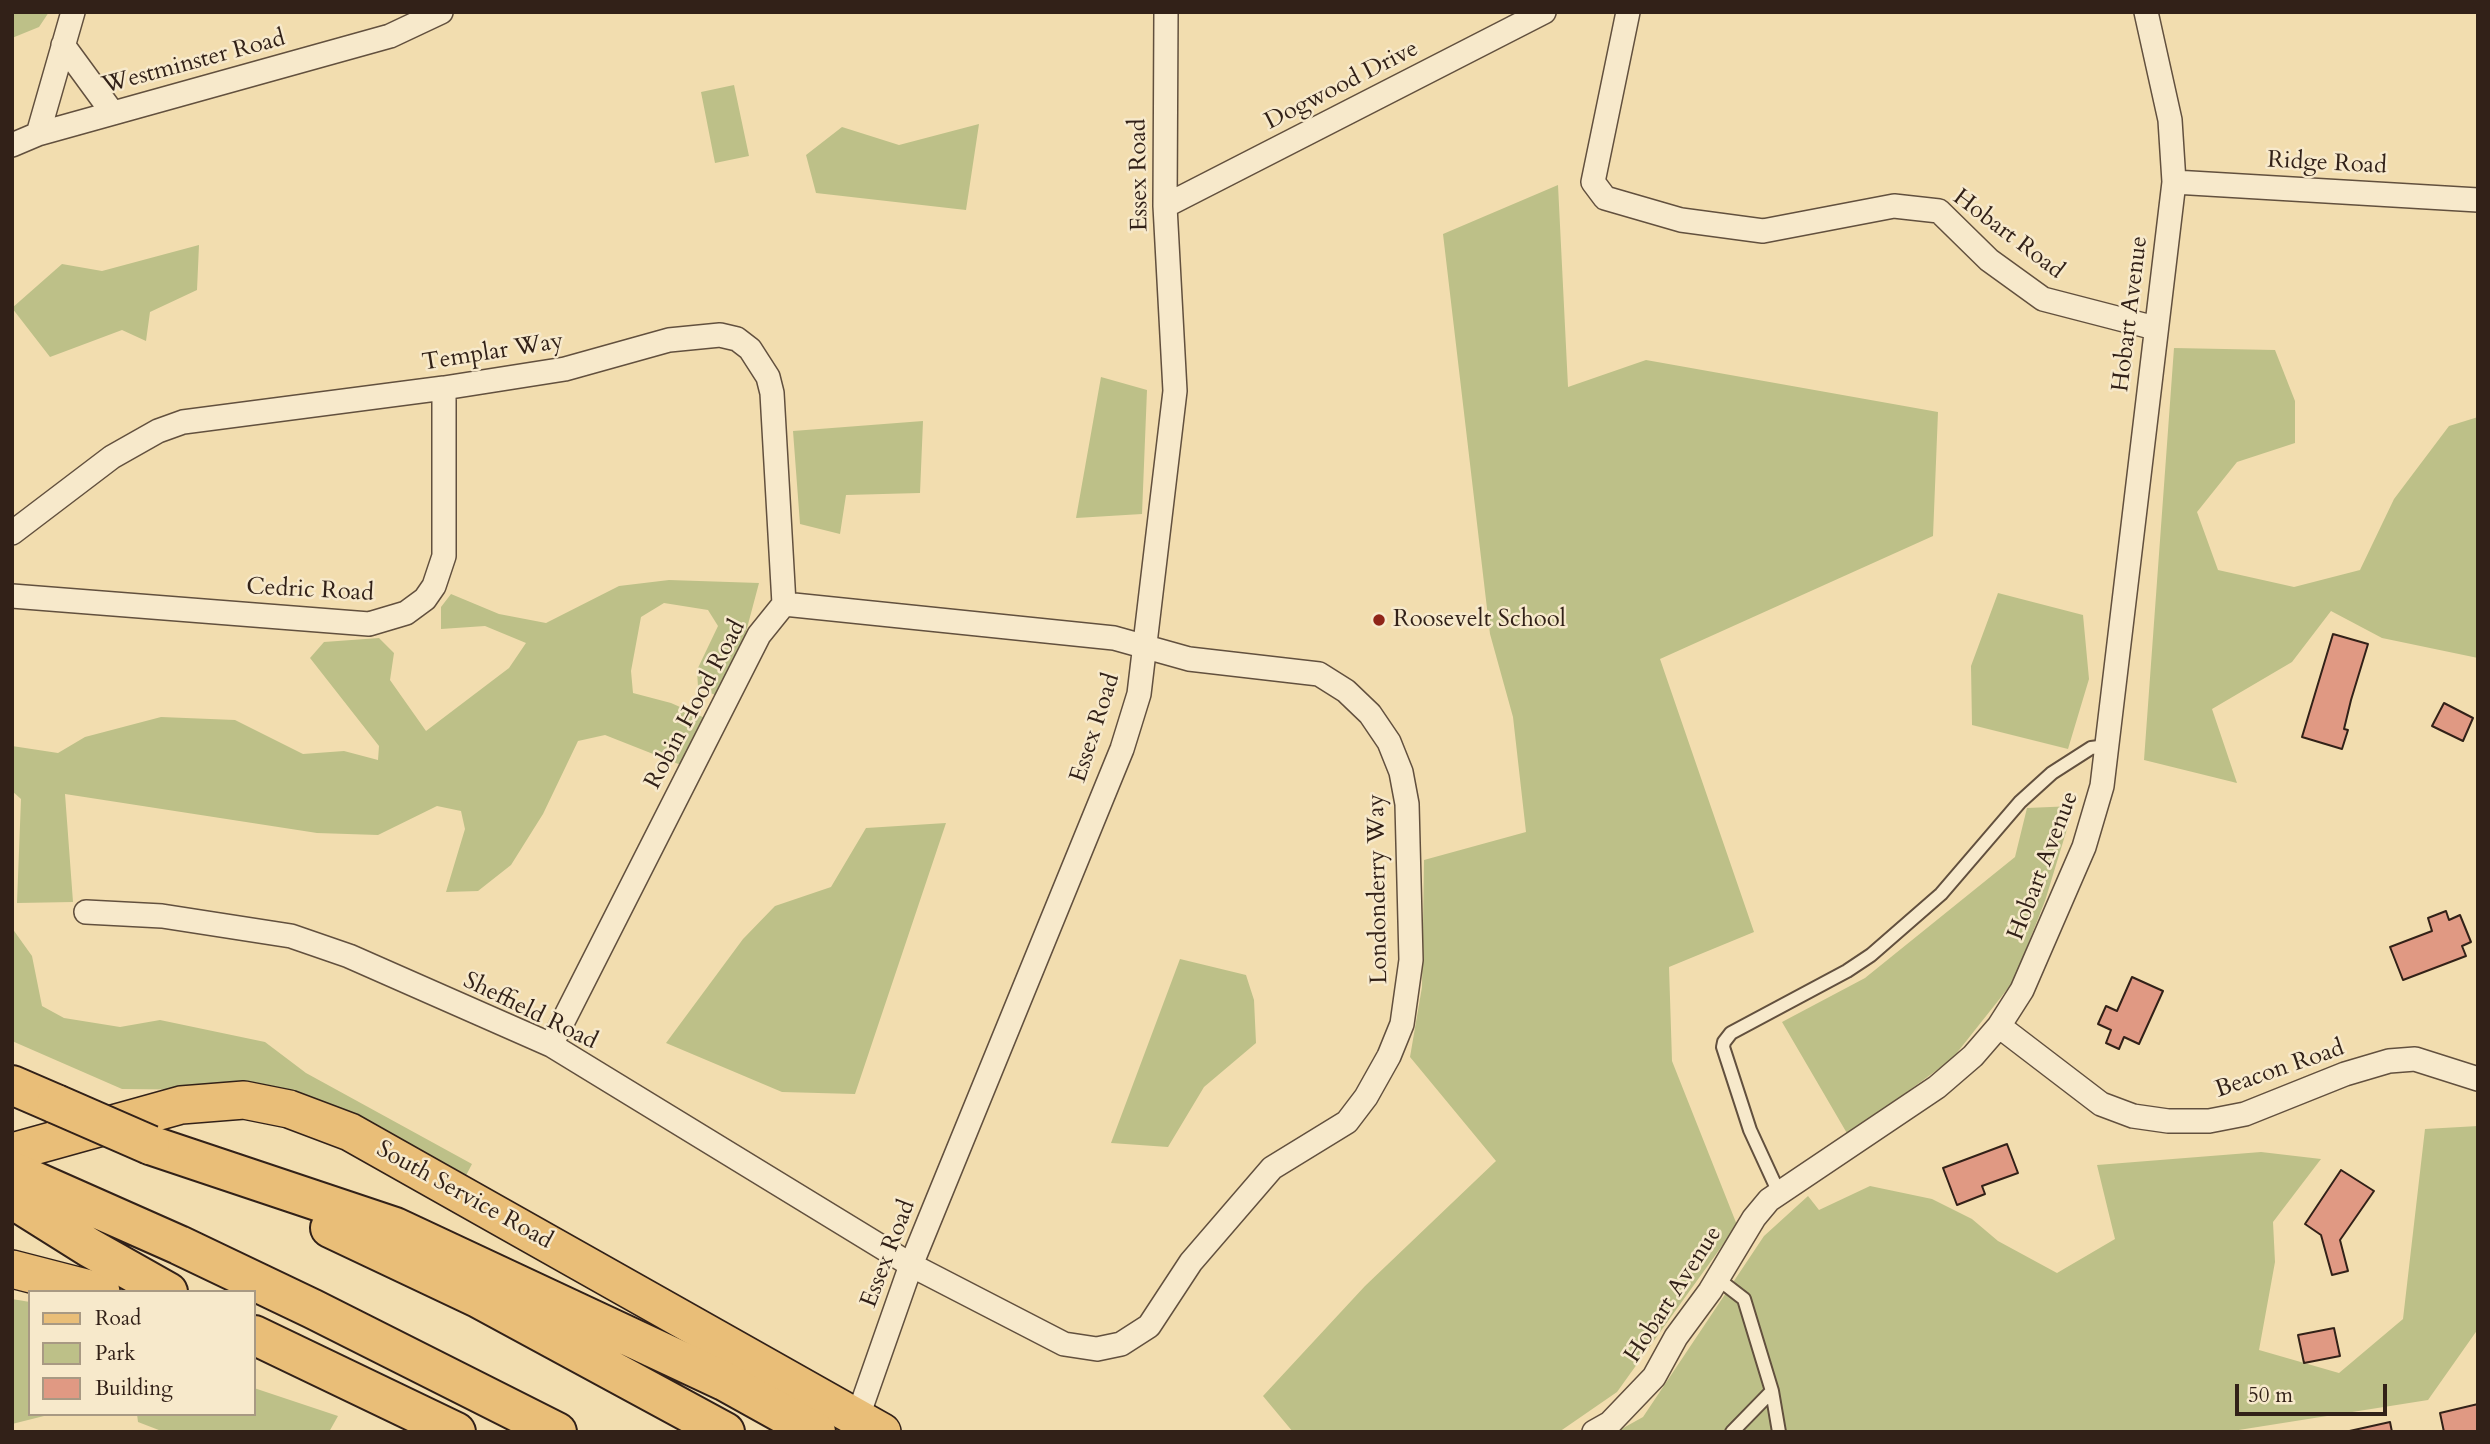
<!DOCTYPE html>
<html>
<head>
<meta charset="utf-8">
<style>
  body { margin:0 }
  #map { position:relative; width:2490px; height:1444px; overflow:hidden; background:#f2ddaf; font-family:Cardo,serif }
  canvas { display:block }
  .frame { position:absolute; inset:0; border:14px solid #322118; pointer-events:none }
  .legend { position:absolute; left:28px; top:1290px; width:228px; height:126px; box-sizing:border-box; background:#f7e9cb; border:2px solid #a89983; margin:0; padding:9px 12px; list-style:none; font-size:21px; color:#322118 }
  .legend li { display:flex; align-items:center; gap:14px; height:35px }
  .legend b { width:35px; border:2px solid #a89983 }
  .scale { position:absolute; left:2235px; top:1384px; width:152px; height:32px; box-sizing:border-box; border:4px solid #322118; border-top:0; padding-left:9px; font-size:21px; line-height:24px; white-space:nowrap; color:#322118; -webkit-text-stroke:5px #f7e9cb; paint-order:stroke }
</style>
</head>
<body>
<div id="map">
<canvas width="2490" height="1444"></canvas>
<div class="frame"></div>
<ul class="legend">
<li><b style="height:9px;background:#e9be78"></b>Road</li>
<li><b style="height:19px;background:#bdc088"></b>Park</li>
<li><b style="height:19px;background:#e09983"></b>Building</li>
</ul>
<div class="scale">50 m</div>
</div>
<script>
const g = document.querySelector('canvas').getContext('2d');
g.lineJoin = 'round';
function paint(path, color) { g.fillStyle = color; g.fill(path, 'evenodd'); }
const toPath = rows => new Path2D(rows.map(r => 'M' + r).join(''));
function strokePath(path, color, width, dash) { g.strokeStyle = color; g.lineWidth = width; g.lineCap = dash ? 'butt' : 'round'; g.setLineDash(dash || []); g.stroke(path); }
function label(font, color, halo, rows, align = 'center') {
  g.font = font + ' Cardo,serif'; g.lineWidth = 5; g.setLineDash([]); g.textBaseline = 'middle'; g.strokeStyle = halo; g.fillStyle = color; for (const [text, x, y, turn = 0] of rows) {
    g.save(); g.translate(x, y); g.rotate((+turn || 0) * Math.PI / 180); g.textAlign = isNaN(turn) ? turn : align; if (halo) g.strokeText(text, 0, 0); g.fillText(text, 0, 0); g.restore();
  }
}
paint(toPath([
  [12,12,49,12,39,27,12,38],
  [734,85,749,156,715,163,701,92],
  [979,124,966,210,816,193,806,155,842,127,899,145],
  [1558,185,1568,387,1646,360,1938,412,1933,536,1660,659,1754,932,1669,967,1672,1061,1737,1225,1617,1392,1559,1432,1293,1432,1263,1396,1365,1286,1496,1161,1410,1057,1422,987,1424,860,1526,832,1513,717,1490,634,1443,234],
  [199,245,197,290,150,312,146,341,122,330,50,357,12,308,62,264,102,271],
  [2174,348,2275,350,2295,401,2295,443,2237,462,2197,512,2218,570,2294,587,2360,570,2394,499,2449,426,2478,417,2478,658,2382,638,2331,611,2292,662,2212,709,2237,783,2144,760],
  [1101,377,1147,390,1142,514,1076,518],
  [923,421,920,493,846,495,840,534,800,524,793,431],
  [669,580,759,583,746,632,717,696,698,687,697,670,718,626,708,610,664,603,641,617,631,671,633,693,671,703,705,718,681,765,605,735,578,741,543,814,511,865,478,891,446,892,465,829,461,811,437,806,378,835,317,833,65,794,73,902,17,903,21,799,12,791,12,746,58,753,85,737,161,717,235,720,303,754,344,751,378,760,379,746,310,658,324,642,379,638,394,653,390,680,426,731,509,668,526,643,485,626,441,629,441,607,451,594,499,614,546,623,619,586],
  [1998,593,2083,615,2089,679,2068,749,1972,725,1971,666],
  [2074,806,2045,901,2013,982,1952,1059,1848,1135,1782,1022,1865,978,2015,857,2027,808],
  [946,823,855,1094,782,1092,666,1043,743,939,775,906,831,887,866,828],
  [12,928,32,956,42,1006,64,1018,120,1027,160,1020,265,1042,306,1073,472,1164,460,1187,221,1090,122,1089,12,1041],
  [1180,959,1246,975,1254,1000,1256,1043,1204,1087,1168,1147,1111,1143],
  [2478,1126,2478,1329,2428,1400,2226,1432,1616,1432,1643,1417,1764,1236,1808,1196,1819,1210,1870,1186,1932,1199,1972,1219,1998,1241,2057,1273,2115,1239,2097,1165,2261,1152,2321,1159,2273,1222,2275,1262,2259,1350,2339,1373,2403,1319,2425,1129],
  [12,1299,30,1302,30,1414,52,1414,12,1424],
  [254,1388,338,1416,329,1432,164,1432,138,1422,137,1414,254,1414]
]), '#bdc088');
const building = toPath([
  [2333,634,2368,644,2351,700,2344,729,2348,730,2342,749,2302,737,2333,634],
  [2444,703,2473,718,2463,741,2432,726,2444,703],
  [2446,911,2449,920,2460,915,2471,942,2462,946,2466,956,2403,980,2390,947,2432,931,2428,918,2446,911],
  [2132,977,2163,991,2139,1044,2124,1037,2119,1049,2106,1043,2111,1030,2098,1024,2106,1006,2117,1011,2132,977],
  [2007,1144,2018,1173,1982,1186,1985,1194,1957,1205,1943,1168,2007,1144],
  [2341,1170,2374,1191,2340,1240,2348,1271,2332,1275,2321,1235,2305,1224,2341,1170],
  [2334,1328,2340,1356,2304,1363,2298,1335,2334,1328],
  [2478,1404,2478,1432,2444,1432,2440,1413,2478,1404],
  [2390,1422,2392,1432,2345,1432,2390,1422]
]);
paint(building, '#e09983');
strokePath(building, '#322118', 2);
const service = toPath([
  [1779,1193,1750,1130,1723,1047,1724,1042,1731,1033,1847,971,1871,955,1941,894,2020,802,2052,773,2091,748,2107,746],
  [1718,1279,1744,1299,1772,1391,1732,1432],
  [1772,1391,1779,1432]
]);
const minor = toPath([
  [1628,12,1593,182,1605,198,1681,220,1763,231,1894,206,1939,211,1989,260,2043,299,2155,328],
  [63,45,112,112],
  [38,134,390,36,441,12],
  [12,145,38,134,73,12],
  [2174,182,2478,200],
  [1165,206,1544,12],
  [12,533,112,457,158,431,183,422,444,388,565,369,669,340,720,335,737,339,750,349,768,377,772,393,784,604],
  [12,596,369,624,406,613,425,599,434,586,444,556,444,388],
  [86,912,162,916,291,936,349,956,551,1045,911,1265,1064,1344,1097,1349,1121,1344,1149,1326,1191,1262,1272,1168,1347,1122,1366,1097,1389,1056,1402,1024,1411,960,1407,804,1401,772,1389,742,1370,714,1346,691,1319,674,1189,659,1114,638,784,604,759,635,551,1045],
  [1999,1026,2101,1104,2133,1116,2168,1121,2209,1121,2245,1114,2345,1074,2389,1061,2415,1059,2478,1079],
  [858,1416,911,1265,1122,749,1139,694,1175,391,1165,206,1166,12],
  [1594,1432,1610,1423,1654,1377,1676,1337,1710,1291,1754,1218,1769,1200,1937,1087,1973,1056,1999,1026,2022,990,2084,847,2102,786,2174,182,2170,120,2146,12]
]);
const primary = toPath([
  [12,1152,181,1105,244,1100,289,1109,350,1132,882,1432],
  [12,1269,101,1292]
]);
const motorway = toPath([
  [12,1085,56,1104],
  [150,1145,395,1227,724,1381,816,1432],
  [12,1171,179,1245,313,1309,557,1432],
  [12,1199,90,1248,168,1292],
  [330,1228,478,1298,725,1432],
  [254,1335,456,1432]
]);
strokePath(service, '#62503e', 16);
strokePath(minor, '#62503e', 26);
strokePath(primary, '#322118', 40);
strokePath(motorway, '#322118', 42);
strokePath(service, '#f7e9cb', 12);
strokePath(minor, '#f7e9cb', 23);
strokePath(primary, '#e9be78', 37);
strokePath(motorway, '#e9be78', 38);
const motorwayBridge = toPath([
  [56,1104,150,1145]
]);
strokePath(motorwayBridge, '#322118', 42, []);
strokePath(motorwayBridge, '#e9be78', 38);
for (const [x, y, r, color] of [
  [1379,620,7,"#8f2418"]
]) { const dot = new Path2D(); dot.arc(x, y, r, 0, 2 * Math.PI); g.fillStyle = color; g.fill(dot); strokePath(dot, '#f7e9cb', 2.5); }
label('24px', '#322118', '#f7e9cb', [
  ["Westminster Road",194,63,-15],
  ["Dogwood Drive",1342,86,-27],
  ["Ridge Road",2327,164,3],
  ["Essex Road",1140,175,-91],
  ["Hobart Road",2008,235,37],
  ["Hobart Avenue",2131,314,-83],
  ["Templar Way",493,353,-9],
  ["Cedric Road",310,591,3],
  ["Robin Hood Road",696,705,-62],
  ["Essex Road",1096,728,-72],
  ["Hobart Avenue",2044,866,-69],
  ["Londonderry Way",1379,889,-91],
  ["Sheffield Road",530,1012,26],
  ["Beacon Road",2280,1070,-19],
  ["South Service Road",464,1196,29],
  ["Essex Road",889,1254,-69],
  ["Hobart Avenue",1674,1295,-57]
]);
label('24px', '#322118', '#f7e9cb', [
  ["Roosevelt School",1393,620]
], 'left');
</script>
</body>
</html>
